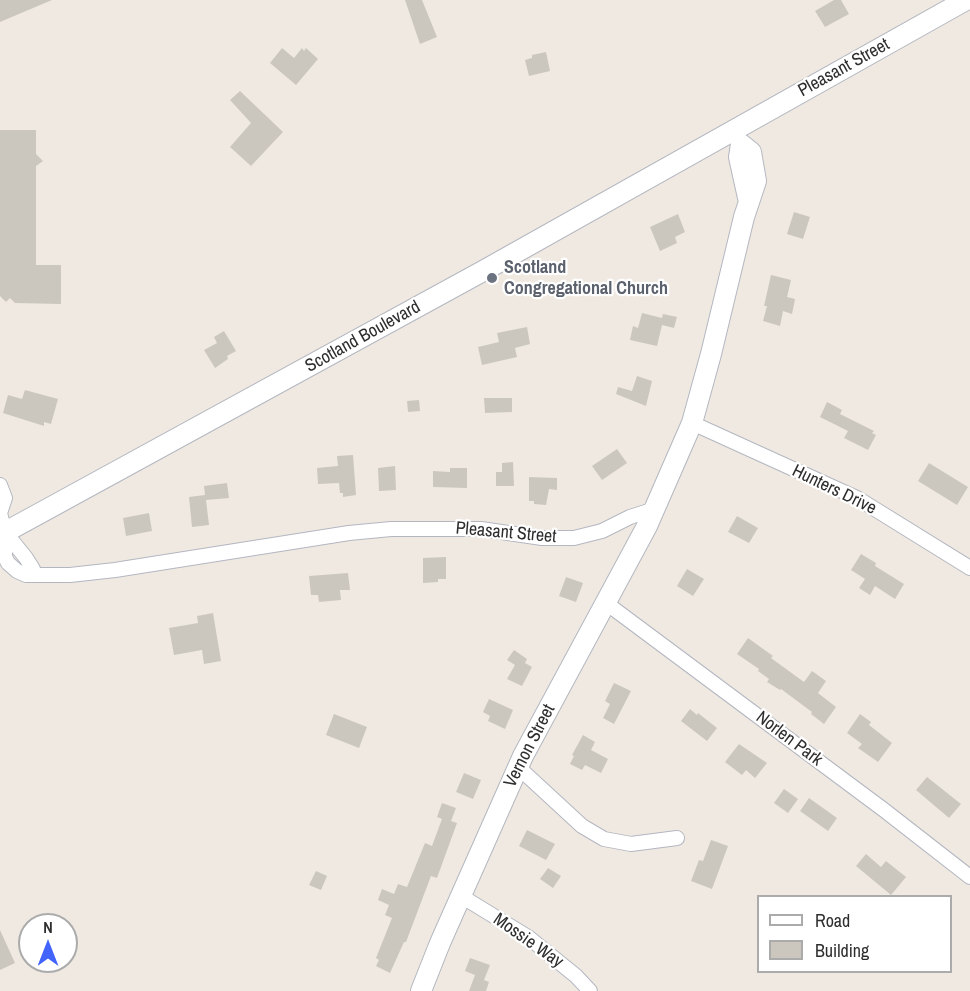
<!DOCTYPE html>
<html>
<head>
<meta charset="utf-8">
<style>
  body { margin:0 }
  #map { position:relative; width:970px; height:991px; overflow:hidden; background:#efe9e1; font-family:"Archivo Narrow",sans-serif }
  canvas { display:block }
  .legend { position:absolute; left:757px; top:895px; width:195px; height:78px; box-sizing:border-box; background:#fff; border:2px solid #ababab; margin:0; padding:8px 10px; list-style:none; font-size:18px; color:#2e2e2e }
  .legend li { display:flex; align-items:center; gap:12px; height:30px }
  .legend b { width:30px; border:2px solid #ababab }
  .north { position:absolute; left:18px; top:913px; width:60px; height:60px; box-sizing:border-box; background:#fff; border:2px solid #ababab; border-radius:50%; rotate:0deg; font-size:16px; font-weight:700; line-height:24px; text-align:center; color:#2e2e2e }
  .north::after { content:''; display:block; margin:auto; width:21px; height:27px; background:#4264fb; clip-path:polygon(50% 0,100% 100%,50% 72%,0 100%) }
</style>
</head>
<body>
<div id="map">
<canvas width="970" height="991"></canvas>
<ul class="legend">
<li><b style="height:8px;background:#fff"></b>Road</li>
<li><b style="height:16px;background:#cbc7bf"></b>Building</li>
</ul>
<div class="north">N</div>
</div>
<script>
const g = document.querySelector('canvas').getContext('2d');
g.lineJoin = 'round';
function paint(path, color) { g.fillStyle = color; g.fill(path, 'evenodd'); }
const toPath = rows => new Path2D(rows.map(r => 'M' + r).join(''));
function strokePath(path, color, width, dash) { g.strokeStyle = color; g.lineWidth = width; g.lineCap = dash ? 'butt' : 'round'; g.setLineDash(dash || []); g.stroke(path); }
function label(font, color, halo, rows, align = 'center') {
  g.font = font + ' "Archivo Narrow",sans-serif'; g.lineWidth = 4.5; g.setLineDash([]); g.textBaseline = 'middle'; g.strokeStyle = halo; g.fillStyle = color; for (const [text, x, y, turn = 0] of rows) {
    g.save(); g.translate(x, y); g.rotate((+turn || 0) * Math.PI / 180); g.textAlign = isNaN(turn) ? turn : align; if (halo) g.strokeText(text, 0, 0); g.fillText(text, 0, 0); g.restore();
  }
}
paint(toPath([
  [0,0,52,0,0,22],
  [405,0,422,0,437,37,420,44],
  [834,0,841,0,849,14,825,27,815,11],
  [282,48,294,58,302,48,304,51,306,48,318,59,296,85,270,63],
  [546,52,550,71,529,76,525,60,532,58,532,55],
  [240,91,283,132,251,166,230,147,251,123,230,100],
  [0,130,36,130,36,154,43,161,36,166,36,265,61,265,61,304,15,303,10,298,6,302,0,296],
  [794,212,810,217,803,239,787,234],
  [678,214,685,232,675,237,677,243,660,251,650,227],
  [771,275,791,280,787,297,795,299,792,314,783,311,780,326,763,321,767,306,764,306],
  [642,313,662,318,663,314,677,317,674,328,662,325,657,346,630,340,633,326,638,328],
  [527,327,530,344,515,348,517,357,482,365,478,347,499,342,497,333],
  [224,331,236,351,227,356,228,359,215,368,204,350,217,343,214,337],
  [637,376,652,381,646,406,616,394,618,387,632,391],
  [25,390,58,399,51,424,44,422,44,426,3,413,8,395,22,399],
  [484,398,512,398,512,412,485,413],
  [419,400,420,411,408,412,407,401],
  [827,402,842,410,840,414,874,431,872,433,876,435,868,450,844,438,848,431,820,417],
  [617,449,627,463,602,480,592,466],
  [353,455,356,495,343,497,343,493,340,493,339,483,318,484,317,468,338,466,337,456],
  [513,462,514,486,496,486,496,472,502,472,502,463],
  [929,463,968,487,957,505,918,481],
  [395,466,396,490,379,491,378,468],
  [450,468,467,468,467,488,433,487,433,471,450,472],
  [529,477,557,478,557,490,549,489,546,505,534,504,534,501,529,501],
  [227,483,229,498,206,500,209,525,192,527,189,497,205,495,204,486],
  [149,513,152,531,126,536,123,518],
  [737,516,758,528,749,543,728,532],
  [861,554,876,563,875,566,904,584,895,599,875,586,870,595,859,588,865,579,851,570],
  [446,557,446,579,438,579,438,582,423,583,423,558],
  [687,569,704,579,693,596,677,586],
  [348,573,350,590,340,590,341,600,319,602,318,595,311,595,309,576],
  [566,577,583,583,576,602,559,596],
  [213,613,221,661,204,664,202,650,174,655,169,628,198,623,197,616],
  [748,638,773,656,771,658,804,682,812,671,826,681,818,693,836,707,824,724,811,714,812,712,781,689,780,690,767,682,769,679,758,671,759,669,737,654],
  [514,650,527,659,525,663,532,667,522,686,507,679,515,665,507,660],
  [614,683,631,691,614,724,603,718,610,704,605,701],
  [489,699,513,710,505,729,488,721,490,716,483,712],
  [690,709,697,715,698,713,717,728,707,741,681,721],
  [334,714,367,727,359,748,326,735],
  [860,714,871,722,869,725,892,743,878,762,858,748,862,744,847,733],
  [583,735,595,742,591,750,608,759,601,773,585,765,582,770,570,764,574,756,572,755],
  [739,744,767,763,755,778,746,770,742,775,725,762],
  [464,773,481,780,473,799,456,792],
  [927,777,961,804,949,818,916,790],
  [784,789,798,799,788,813,774,803],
  [809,798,837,818,828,831,800,811],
  [442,803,456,808,451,821,457,823,437,878,431,876,406,942,404,942,390,973,376,966,379,960,376,958,392,918,385,915,389,905,378,900,382,889,394,894,398,884,407,887,425,843,432,846,442,819,437,817],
  [527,830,555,844,546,860,519,846],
  [711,840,728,846,712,889,691,881,699,860,703,861],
  [866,854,881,867,886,861,906,877,891,895,856,866],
  [548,868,561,876,553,888,540,879],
  [316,871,327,876,321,890,309,885],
  [0,930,15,963,0,970],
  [470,958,490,965,484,980,489,982,486,991,469,991,475,975,465,971]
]), '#cbc7bf');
const street = toPath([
  [692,423,857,498,970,568],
  [0,485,5,498,0,513,5,532,26,558,33,569,33,575,26,575,17,571,8,563,5,557,5,532],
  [33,575,70,575,115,570,349,533,391,529,481,529,542,538,574,538,602,531,630,517,655,509],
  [606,603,884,810,970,877],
  [518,767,582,826,604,839,631,844,677,838],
  [461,896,528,937,576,976,590,991]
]);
const secondary = toPath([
  [0,535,483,271,966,0],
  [421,991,440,943,523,756,647,526,692,423,711,354,744,217,756,181,751,152,741,144,739,157,749,202]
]);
strokePath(street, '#b4b7c1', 16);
strokePath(secondary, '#b4b7c1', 22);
strokePath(street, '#fff', 14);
strokePath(secondary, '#fff', 20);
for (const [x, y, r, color] of [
  [492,278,6,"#6b7280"]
]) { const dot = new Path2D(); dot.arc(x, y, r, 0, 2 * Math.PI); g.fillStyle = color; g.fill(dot); strokePath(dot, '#fff', 2); }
label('18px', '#2e2e2e', '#fff', [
  ["Pleasant Street",844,68,-29],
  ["Scotland Boulevard",363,337,-29],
  ["Hunters Drive",834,490,26],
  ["Pleasant Street",506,533,5],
  ["Norlen Park",789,739,37],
  ["Vernon Street",530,746,-63],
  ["Mossie Way",528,941,35]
]);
label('bold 18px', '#5b616d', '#fff', [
  ["Scotland",504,268],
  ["Congregational Church",504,289]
], 'left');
</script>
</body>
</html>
